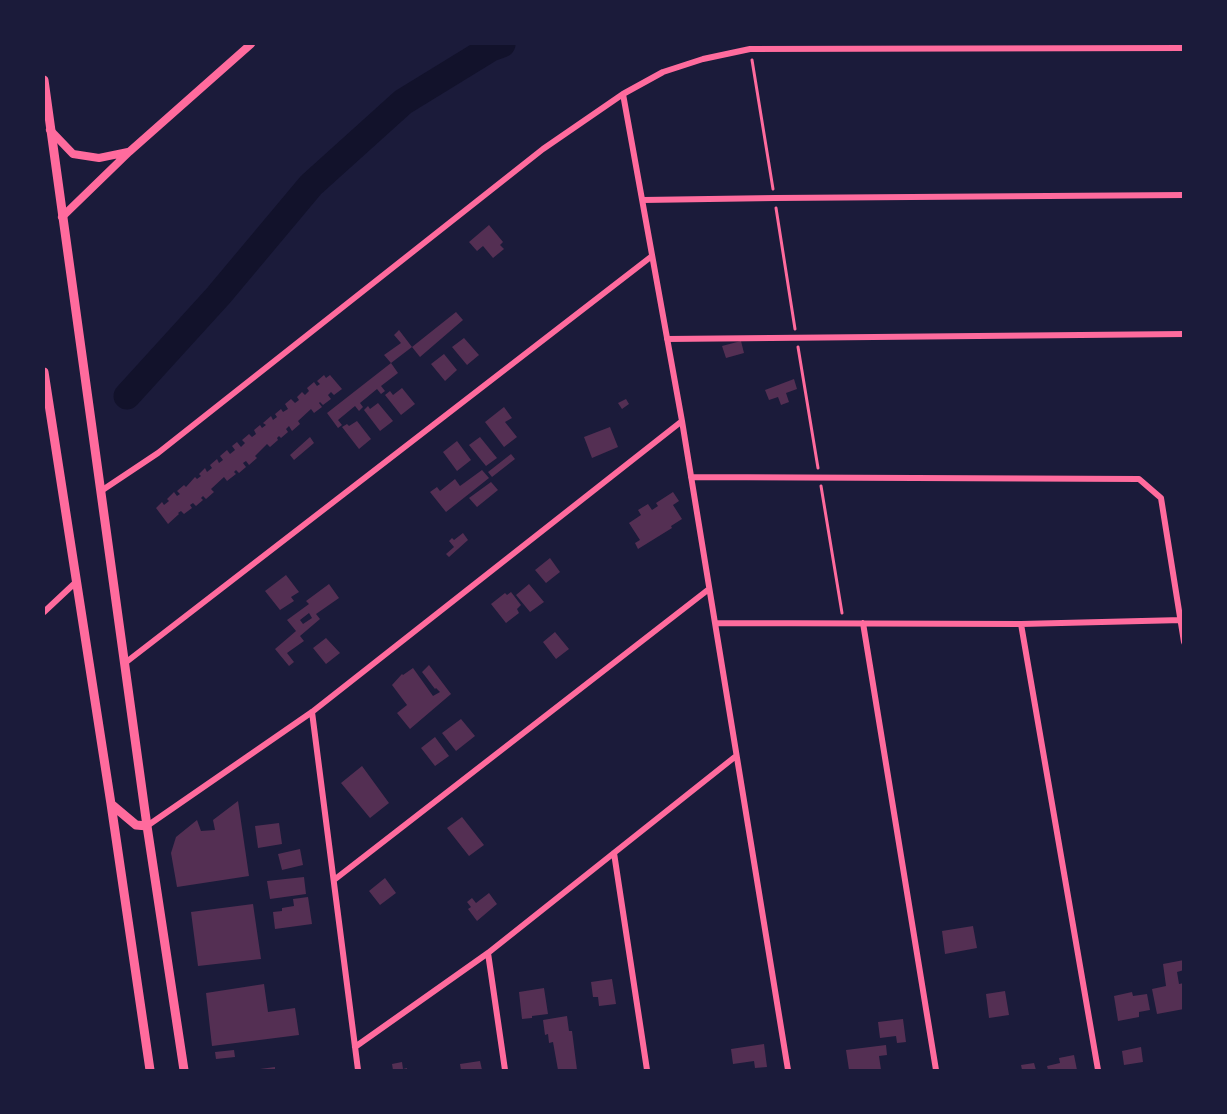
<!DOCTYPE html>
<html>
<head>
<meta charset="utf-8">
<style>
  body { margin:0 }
  #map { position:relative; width:1227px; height:1114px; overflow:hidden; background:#1b1b3a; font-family:"Nunito Sans",sans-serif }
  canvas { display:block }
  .frame { position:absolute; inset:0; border:45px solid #1b1b3a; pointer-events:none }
</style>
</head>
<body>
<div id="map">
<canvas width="1227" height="1114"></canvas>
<div class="frame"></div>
</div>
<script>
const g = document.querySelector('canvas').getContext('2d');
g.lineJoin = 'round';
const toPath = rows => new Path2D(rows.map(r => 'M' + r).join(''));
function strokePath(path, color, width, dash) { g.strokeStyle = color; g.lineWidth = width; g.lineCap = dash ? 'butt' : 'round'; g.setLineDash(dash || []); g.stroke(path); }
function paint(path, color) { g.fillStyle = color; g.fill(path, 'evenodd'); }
strokePath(toPath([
  [127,396,218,296,311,185,403,102,491,48,502,44]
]), '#12122b', 27);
paint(toPath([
  [489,225,503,242,500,245,504,249,493,258,483,246,477,251,469,242],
  [456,312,463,320,420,357,412,347],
  [399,330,412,347,391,363,384,355,401,343,394,335],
  [464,338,479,355,467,365,452,347],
  [741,341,744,353,726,358,722,346],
  [444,354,457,370,445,381,431,364],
  [391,363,398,373,381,386,385,391,381,394,377,389,360,403,363,407,359,411,355,406,338,420,342,425,338,428,327,413],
  [324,375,326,378,330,375,342,389,334,395,331,392,328,395,331,399,323,405,320,402,319,403,322,407,314,413,311,409,298,421,300,424,292,431,289,426,286,429,288,432,281,438,279,436,277,438,278,440,270,447,267,444,255,456,257,458,249,465,246,461,243,463,246,467,239,473,236,470,234,472,236,474,227,481,224,477,211,489,214,492,206,499,203,496,201,498,203,500,196,506,193,503,190,505,192,508,184,514,181,511,178,513,179,514,168,524,156,508,162,502,164,505,169,501,167,499,174,492,177,496,180,494,177,491,184,485,186,487,195,477,197,479,201,476,199,474,205,468,207,472,212,468,210,465,217,459,219,463,223,460,220,456,227,450,230,454,235,450,232,446,237,442,241,447,245,443,242,440,249,434,252,437,256,434,254,430,260,425,262,428,266,425,263,423,271,416,273,420,277,417,275,414,281,409,283,412,288,409,285,404,291,399,295,403,299,400,297,397,302,392,305,395,309,391,307,388,314,382,317,386,320,384,317,381],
  [794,379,797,389,786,393,789,402,781,405,778,397,769,400,765,390],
  [402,388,415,404,401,415,385,395,390,391,393,395],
  [626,399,629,404,622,409,618,403],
  [378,403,393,421,380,431,364,410,368,406,370,409],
  [504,407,512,418,505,422,517,437,504,447,485,422],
  [357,421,371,439,359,449,342,427,347,424,349,426],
  [610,427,618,447,592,458,584,437],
  [310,437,314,443,294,460,290,455],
  [480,437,497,458,486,466,469,445],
  [457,441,471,460,457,471,443,452],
  [511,454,515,459,492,477,488,472],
  [482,470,489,478,446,512,430,492,437,487,440,491,455,479,460,486],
  [491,482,498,490,477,507,469,498],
  [673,492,679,501,673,505,682,519,671,526,672,528,638,549,635,543,640,540,629,523,641,515,638,510,648,504,652,510,658,506,656,503],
  [463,533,468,540,449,557,446,554,454,547,449,541,452,538,454,540],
  [550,558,560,572,546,583,535,570],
  [286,575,299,592,291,597,294,601,280,610,265,591],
  [329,584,339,598,316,614,320,619,300,636,304,641,287,653,294,662,289,666,275,649,296,631,287,620,309,604,306,601],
  [309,613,312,618,303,624,300,620],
  [529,584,544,602,530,612,516,595],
  [511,592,521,605,517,609,519,613,506,623,491,604,505,593,507,595],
  [555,632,569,649,556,659,543,642],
  [326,638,340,653,326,664,313,648],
  [429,665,451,694,410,729,397,713,407,705,392,685,402,674,403,675,413,668,433,696,440,692,436,688,435,689,422,672],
  [461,719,475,736,456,751,442,733],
  [435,737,449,756,435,766,421,748],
  [362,766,389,803,370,818,341,783],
  [238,801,249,876,177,887,171,853,176,837,197,820,201,831,215,830,213,820],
  [462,817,484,845,469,856,447,828],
  [279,823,282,844,258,848,255,826],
  [300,849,303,865,282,870,278,854],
  [304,877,306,894,270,899,267,881],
  [385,878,396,893,380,905,369,891],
  [489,893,497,904,477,921,468,909,471,907,467,902,472,898,476,903],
  [308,897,312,924,275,929,273,912,282,911,282,908,294,906,293,899],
  [253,904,261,959,198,966,191,912],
  [973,926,977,948,945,954,942,931],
  [1184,960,1184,970,1177,972,1179,984,1184,983,1184,1009,1157,1014,1152,989,1166,986,1163,964],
  [612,979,616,1004,599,1006,598,997,593,997,591,982],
  [264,984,268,1012,295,1008,299,1035,212,1046,206,993],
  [544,988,548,1014,532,1016,532,1018,522,1019,519,992],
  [1005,991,1009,1015,989,1018,986,994],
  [1132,992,1133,996,1147,994,1150,1010,1139,1012,1139,1017,1118,1021,1114,996],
  [567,1016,569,1031,572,1031,577,1070,558,1070,553,1042,549,1043,548,1034,545,1035,543,1020],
  [903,1019,906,1042,897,1043,896,1036,880,1038,878,1022],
  [764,1044,767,1067,755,1068,754,1061,733,1064,731,1049],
  [886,1045,887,1055,879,1056,881,1070,849,1070,846,1050],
  [1141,1047,1143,1062,1124,1065,1122,1051],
  [234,1050,235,1057,216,1059,215,1052],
  [1074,1055,1077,1070,1048,1070,1047,1066,1060,1063,1059,1058],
  [480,1061,482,1070,461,1070,460,1064],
  [402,1062,403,1069,407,1068,407,1070,393,1070,392,1064],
  [1034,1063,1036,1070,1022,1070,1021,1065],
  [275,1067,275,1070,260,1070,260,1069]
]), '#542f53');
strokePath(toPath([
  [752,60,773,189],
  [776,208,795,329],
  [798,347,818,468],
  [821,486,842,613]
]), '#ff6b9d', 3);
strokePath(toPath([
  [623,94,682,421,788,1070],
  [643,200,775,198,1184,195],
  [667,339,1184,334],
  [691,477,1139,479,1161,498,1184,642],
  [101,491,158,453,543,149,623,94,663,72,703,59,750,49,1184,48],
  [44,612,76,582],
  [715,623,1021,624,1182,620],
  [863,623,936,1070],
  [1021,624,1098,1070],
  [125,663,652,256],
  [312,712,358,1070],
  [147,826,312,712,682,421],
  [614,853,647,1070],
  [334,880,709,589],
  [488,953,505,1070],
  [355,1047,488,953,736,756]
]), '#ff6b9d', 6);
strokePath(toPath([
  [50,130,73,154,99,158,128,152],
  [62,217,129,152,251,44]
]), '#ff6b9d', 8);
strokePath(toPath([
  [44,80,147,826,184,1070],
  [44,372,111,804,150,1070],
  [111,804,136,825,147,826]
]), '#ff6b9d', 9);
</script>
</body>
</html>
